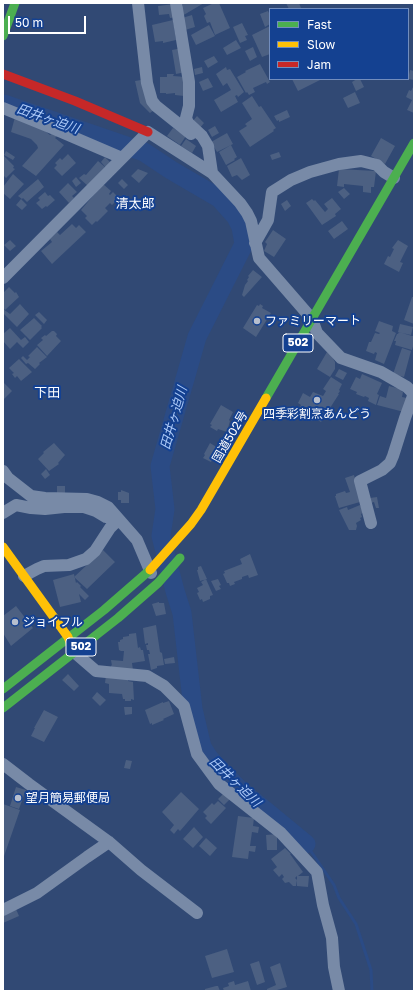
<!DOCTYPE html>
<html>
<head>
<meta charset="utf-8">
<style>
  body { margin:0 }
  #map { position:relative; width:417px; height:994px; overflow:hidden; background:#314974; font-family:"Golos Text",sans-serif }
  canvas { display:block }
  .frame { position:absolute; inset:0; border:4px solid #fff; pointer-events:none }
  .legend { position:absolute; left:269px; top:8px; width:140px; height:72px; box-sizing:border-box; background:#144191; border:1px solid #728dbd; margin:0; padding:5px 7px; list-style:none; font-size:12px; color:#fff }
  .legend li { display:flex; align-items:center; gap:8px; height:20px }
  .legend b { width:20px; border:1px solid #728dbd }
  .scale { position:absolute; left:8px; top:16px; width:78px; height:18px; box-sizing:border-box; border:2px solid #fff; border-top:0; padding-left:5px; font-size:12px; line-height:14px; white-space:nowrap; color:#fff; -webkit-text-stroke:3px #144191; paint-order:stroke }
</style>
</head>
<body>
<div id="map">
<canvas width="417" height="994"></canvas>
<div class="frame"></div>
<ul class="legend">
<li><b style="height:5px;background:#4caf50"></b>Fast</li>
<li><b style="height:5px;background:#ffc107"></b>Slow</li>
<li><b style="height:5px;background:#c62828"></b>Jam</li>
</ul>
<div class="scale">50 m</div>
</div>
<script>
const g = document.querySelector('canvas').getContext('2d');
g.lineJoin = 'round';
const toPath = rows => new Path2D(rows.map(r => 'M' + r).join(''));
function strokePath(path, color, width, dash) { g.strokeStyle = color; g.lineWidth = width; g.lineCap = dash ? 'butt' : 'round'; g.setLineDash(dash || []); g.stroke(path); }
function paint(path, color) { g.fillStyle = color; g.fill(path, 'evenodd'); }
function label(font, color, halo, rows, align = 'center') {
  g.font = font + ' "Golos Text","Noto Sans JP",sans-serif'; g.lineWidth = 4; g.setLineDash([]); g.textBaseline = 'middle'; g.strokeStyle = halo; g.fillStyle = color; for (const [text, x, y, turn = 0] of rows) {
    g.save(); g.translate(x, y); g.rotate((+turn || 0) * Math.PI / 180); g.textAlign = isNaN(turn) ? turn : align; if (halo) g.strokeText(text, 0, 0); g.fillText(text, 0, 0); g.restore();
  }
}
strokePath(toPath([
  [306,844,334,885,339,898,356,924,371,970,372,991]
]), '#2b4b85', 3);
strokePath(toPath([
  [4,104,144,152,171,170,219,198,236,217,241,227,244,244,197,337,160,466,165,509,161,536,175,591,182,613,193,709,202,747,209,758,238,788,306,844]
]), '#2b4b85', 19);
paint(toPath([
  [182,3,204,3,182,16,179,9,183,6],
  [214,3,219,3,230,28,215,35,210,22,207,23,204,16,206,14,203,8],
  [286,3,299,3,301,8,289,9],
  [174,4,176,17,170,18,169,14,159,15,158,6],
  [268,11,270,15,270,24,265,27,260,14],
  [192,15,195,27,185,30,182,18],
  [173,20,176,40,163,43,163,41,155,42,152,25],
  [242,23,248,35,245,36,247,40,240,43,233,27],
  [209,25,215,36,196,45,191,35],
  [270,26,270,54,262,57,252,35],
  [236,40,241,48,227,55,223,48],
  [253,47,257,57,250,61,245,51],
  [182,48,186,72,176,74,172,50],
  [214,56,218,62,208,68,204,61],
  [260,64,270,82,267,84,266,82,253,88,255,92,249,95,247,92,246,93,237,77,246,72,245,71],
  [202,67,203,73,195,75,194,69],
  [226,67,227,70,230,69,244,92,238,97,237,95,235,96,238,102,221,112,214,100,231,90,227,83,223,86,216,74],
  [410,70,414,71,414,80,408,79],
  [167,74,174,74,173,76,186,77,184,96,175,95,175,93,166,94,166,93,160,93,160,77,167,77],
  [208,78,213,87,203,91,199,82],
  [292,79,322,79,298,91],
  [357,79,360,79,364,87,356,91,352,82],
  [141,80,154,110,150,113,140,103,135,81],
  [414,85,414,113,407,110,412,100,406,97,409,90,411,91],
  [355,92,360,103,348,108,343,98],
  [252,96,259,107,261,106,276,128,273,130,274,131,250,147,239,131,247,126,245,124,252,119,242,103],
  [287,110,290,117,279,122,279,120,277,121,274,116],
  [197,116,204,123,199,129,192,122],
  [15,117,39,126,50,135,54,132,58,135,55,138,64,145,36,176,22,166,38,148,37,145,31,139,11,132],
  [215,126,219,133,212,137,208,130],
  [173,128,186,136,180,145,167,136],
  [227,133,233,144,217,152,211,142],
  [381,138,395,146,385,164,371,156],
  [186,139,196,146,192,153,181,146],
  [231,145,237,157,234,159,235,160,226,165,219,152],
  [6,151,15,157,13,160,4,155],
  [279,152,281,157,272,160,270,155],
  [68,154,76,163,62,176,54,168,57,165,55,163,60,158,62,160],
  [4,156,14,166,13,168,15,169,6,178,4,176,3,177],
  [105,157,112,164,107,169,101,162],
  [241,158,250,175,242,180,237,175,232,177,227,166],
  [98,161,105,167,88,186,79,178,84,174,86,175],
  [138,169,148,173,139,183,131,176],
  [339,169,376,171,374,187,371,187,371,193,363,192,363,186,344,184,344,187,337,186],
  [13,174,24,184,10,199,3,193,3,187],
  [76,177,81,183,76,187,72,181],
  [38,179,44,187,27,202,23,198,22,199,18,196],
  [122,179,128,185,124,189,118,183],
  [68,183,77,192,72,196,74,198,69,203,59,192],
  [103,184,111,191,109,194,110,195,113,192,119,198,112,205,110,203,105,208,108,211,97,222,96,221,92,225,85,218,87,216,81,210],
  [344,188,350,194,344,199,338,192],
  [45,192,48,196,50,195,55,200,47,207,46,206,42,209,36,203,40,200,38,198],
  [332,198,341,209,335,214,336,216,322,225,306,203,312,199,314,201,315,200,325,212,328,209,324,204],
  [21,199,27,205,22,210,16,205],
  [287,200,291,206,285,211,281,204],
  [342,221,348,229,334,239,328,231],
  [72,224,76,228,79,225,86,232,52,264,41,251,52,242,50,239,57,232,60,235],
  [273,230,286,239,274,257,264,251,267,244,265,242],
  [10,240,16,246,10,251,4,245],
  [398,240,408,246,400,262,403,263,399,272,384,264,388,256,390,257,394,249,392,248],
  [253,270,262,277,244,297,242,295,245,285,248,281,247,280,249,277,248,276],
  [9,287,15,293,16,292,19,297,5,310,3,307,3,293],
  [412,297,414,297,414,324,404,320],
  [20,304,29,314,17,327,3,313,3,309,10,314],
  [260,304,263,306,262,308,271,313,256,337,243,328,257,305,259,306],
  [39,312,47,320,44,324,35,315],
  [34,318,42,326,41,327,42,328,30,340,20,330],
  [379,321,393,326,392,331,396,333,384,364,375,360,377,353,375,352,374,354,366,351,369,342,371,342,375,333,379,334,380,333,375,331],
  [400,324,413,327,411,335,398,332],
  [10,328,21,340,25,337,29,342,23,348,17,342,10,349,3,341,3,334],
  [52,331,54,331,57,334,56,336,61,341,47,356,37,345,43,340,41,338,45,335,46,336],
  [399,332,412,336,414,336,414,343,412,350,395,345,396,341,394,341,397,334,398,334],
  [37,347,47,357,39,363,40,364,35,369,28,363,26,364,21,358,23,356,27,360,30,357,28,356],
  [402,348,411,351,404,377,393,374],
  [327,352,331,355,335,362,335,369,330,377,317,369],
  [19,359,32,372,21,381,17,376,15,378,12,374,14,373,9,368],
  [339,369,347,373,343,380,335,376],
  [362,374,382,383,377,394,379,395,376,405,368,401,369,398,365,396,364,397,356,394,357,392,350,389,356,377,360,379],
  [331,377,342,384,339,390,340,391,338,394,339,394,321,422,314,418,312,421,297,412,301,405,298,403,303,393,310,397,313,392,323,396,326,391,323,389],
  [4,383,12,391,3,400,3,384],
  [389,386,397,388,397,387,402,390,401,391,403,392,402,397,407,398,404,412,377,405,380,396,386,398],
  [221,405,233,412,229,420,230,421,227,432,218,429,217,431,210,427,212,425,210,424],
  [54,443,65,455,58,463,59,464,49,471,38,459,44,453,43,452],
  [210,443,218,448,211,462,203,458,205,455,204,454],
  [46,469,50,475,45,479,41,474],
  [354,475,360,496,360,502,339,508,335,496,336,496,336,494,345,491,346,493,350,492,345,478],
  [57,486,65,486,65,493,57,493],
  [121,490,129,493,129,503,121,503,121,500,118,500,118,492,121,492],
  [377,497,379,508,376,508,374,502,371,503,370,498],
  [360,505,364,512,361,514,362,517,360,518,361,520,356,523,357,526,356,530,349,530,339,510,347,507,348,510],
  [103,550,115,562,87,589,74,577],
  [250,554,258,575,249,578,248,575,242,577,242,579,234,582,235,584,230,586,229,583,227,583,223,574,225,573,224,571,242,564,240,559],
  [201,566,207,579,200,581,197,570,198,570,198,567],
  [74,574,76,583,77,582,81,586,80,587,89,596,85,600,79,594,81,602,60,607,53,580],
  [206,579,213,595,210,596,210,599,203,602,202,599,200,600,197,593,199,592,197,588,203,585,201,582],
  [218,579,221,585,219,586,221,589,216,591,211,581],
  [159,602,159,603,164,603,166,614,156,616,152,604],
  [16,606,33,628,11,646,3,633,3,616],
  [156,625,160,652,162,653,164,665,157,666,157,668,151,670,148,654,150,654,149,650,147,650,146,645,148,645,148,643,145,644,143,628],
  [136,633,138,648,140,647,141,650,143,650,145,661,132,663,133,670,111,668,111,665,112,666,111,660,123,661,124,651,121,651,119,650,118,642,120,642,120,640,123,639,123,637,129,636,129,634],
  [174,657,175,663,165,664,164,659],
  [68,674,79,686,74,691,62,680],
  [106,675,128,677,128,681,133,682,134,700,131,699,131,701,125,701,125,699,123,699,122,694,109,693,109,684,105,683],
  [97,692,106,700,100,706,92,698],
  [169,701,174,714,163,719,164,720,152,725,152,723,150,724,145,710,163,702,163,703],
  [124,707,132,707,132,714,125,715],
  [44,710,58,717,44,742,31,736,35,728,34,728],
  [126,760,132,761,130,769,124,768],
  [16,787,26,790,19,809,10,806],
  [181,792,199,809,180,831,178,829,174,834,170,830,174,825,162,812],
  [224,793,230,799,224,805,218,799],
  [218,801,226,808,211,824,205,818,207,816,203,812,212,803,214,805],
  [3,804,20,810,3,859],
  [238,816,254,818,253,826,259,827,258,833,252,832,250,846,256,846,255,852,249,851,248,859,232,857],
  [194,827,203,837,193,848,183,839],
  [277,834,277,850,267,850,266,835],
  [206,838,217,848,210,856,199,846],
  [285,848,291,854,290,854,303,872,298,876,309,876,308,887,297,886,297,876,295,878,297,880,296,886,293,886,289,882,285,883,282,879,284,877,282,874,279,877,273,870,277,867,271,859],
  [16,909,19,916,3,923,3,915],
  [227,949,234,972,212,978,205,956],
  [259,961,265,982,257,985,250,964],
  [280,963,287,987,277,990,278,991,267,991,267,989,276,985,270,967],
  [234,981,235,985,248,981,251,991,224,991,223,988,229,986,228,983],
  [216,986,218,986,220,991,205,991,205,989]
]), '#4c6082');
strokePath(toPath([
  [138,3,147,83,152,101,156,106,191,134],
  [176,3,189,82,189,106,186,118,188,123,202,136,208,146,212,173],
  [3,108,52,128,122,158],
  [255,243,268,220,272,192,291,180,310,172,339,164,361,161,377,165,384,172,394,178],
  [3,278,148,132,212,173,240,203,247,213,251,221,259,258,312,319,317,333,341,358,381,372,407,387,412,392,413,396,405,418,393,456,390,463,382,470,360,481,371,523],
  [3,471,8,478,31,496,45,498,87,499,98,502,108,507,137,540,151,573],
  [3,513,16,505,31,508,45,509,64,507,84,507,96,511,106,517,118,520],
  [24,576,37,569,44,566,69,565,86,559,95,551,110,528,118,520],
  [74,652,96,671,147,676,164,686,184,706,197,754,219,784,281,833,317,872,323,905,332,938,334,967,339,991],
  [3,764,29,784,109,842,141,870,197,913],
  [3,910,37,893,87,857,109,842]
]), '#788aa7', 12);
strokePath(toPath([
  [3,36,15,3],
  [266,398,414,143],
  [3,689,104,610,150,570],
  [3,708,118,618,158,583,180,558]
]), '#4caf50', 9);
strokePath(toPath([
  [3,547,68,637,73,650],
  [150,570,191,524,201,510,266,398]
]), '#ffc107', 9);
strokePath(toPath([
  [3,74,75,101,148,132]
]), '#c62828', 9);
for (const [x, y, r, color] of [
  [257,321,4,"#b7bfce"],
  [317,400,4,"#b7bfce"],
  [15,622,4,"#b7bfce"],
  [18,798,4,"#b7bfce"]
]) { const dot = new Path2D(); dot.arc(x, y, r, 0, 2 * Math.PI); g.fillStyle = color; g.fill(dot); strokePath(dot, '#144191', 1.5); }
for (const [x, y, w] of [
  [298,343,30],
  [81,647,30]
]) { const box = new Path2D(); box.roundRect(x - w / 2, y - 9, w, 18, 3); g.fillStyle = '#144191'; g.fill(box); strokePath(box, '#fff', 1); }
label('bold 11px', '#fff', null, [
  ["502",298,343],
  ["502",81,647]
]);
label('12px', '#fff', '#144191', [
  ["ファミリーマート",265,321],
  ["四季彩割烹あんどう",317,414,"center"],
  ["ジョイフル",23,622],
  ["望月簡易郵便局",26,798]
], 'left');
label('12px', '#fff', '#144191', [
  ["国道502号",230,437,-60]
]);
label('italic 13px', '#adcaf8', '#144191', [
  ["田井ヶ迫川",48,119,19],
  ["田井ヶ迫川",174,418,-74],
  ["田井ヶ迫川",235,782,44]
]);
label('13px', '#fff', '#144191', [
  ["清太郎",135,204],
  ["下田",47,393]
]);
</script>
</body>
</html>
